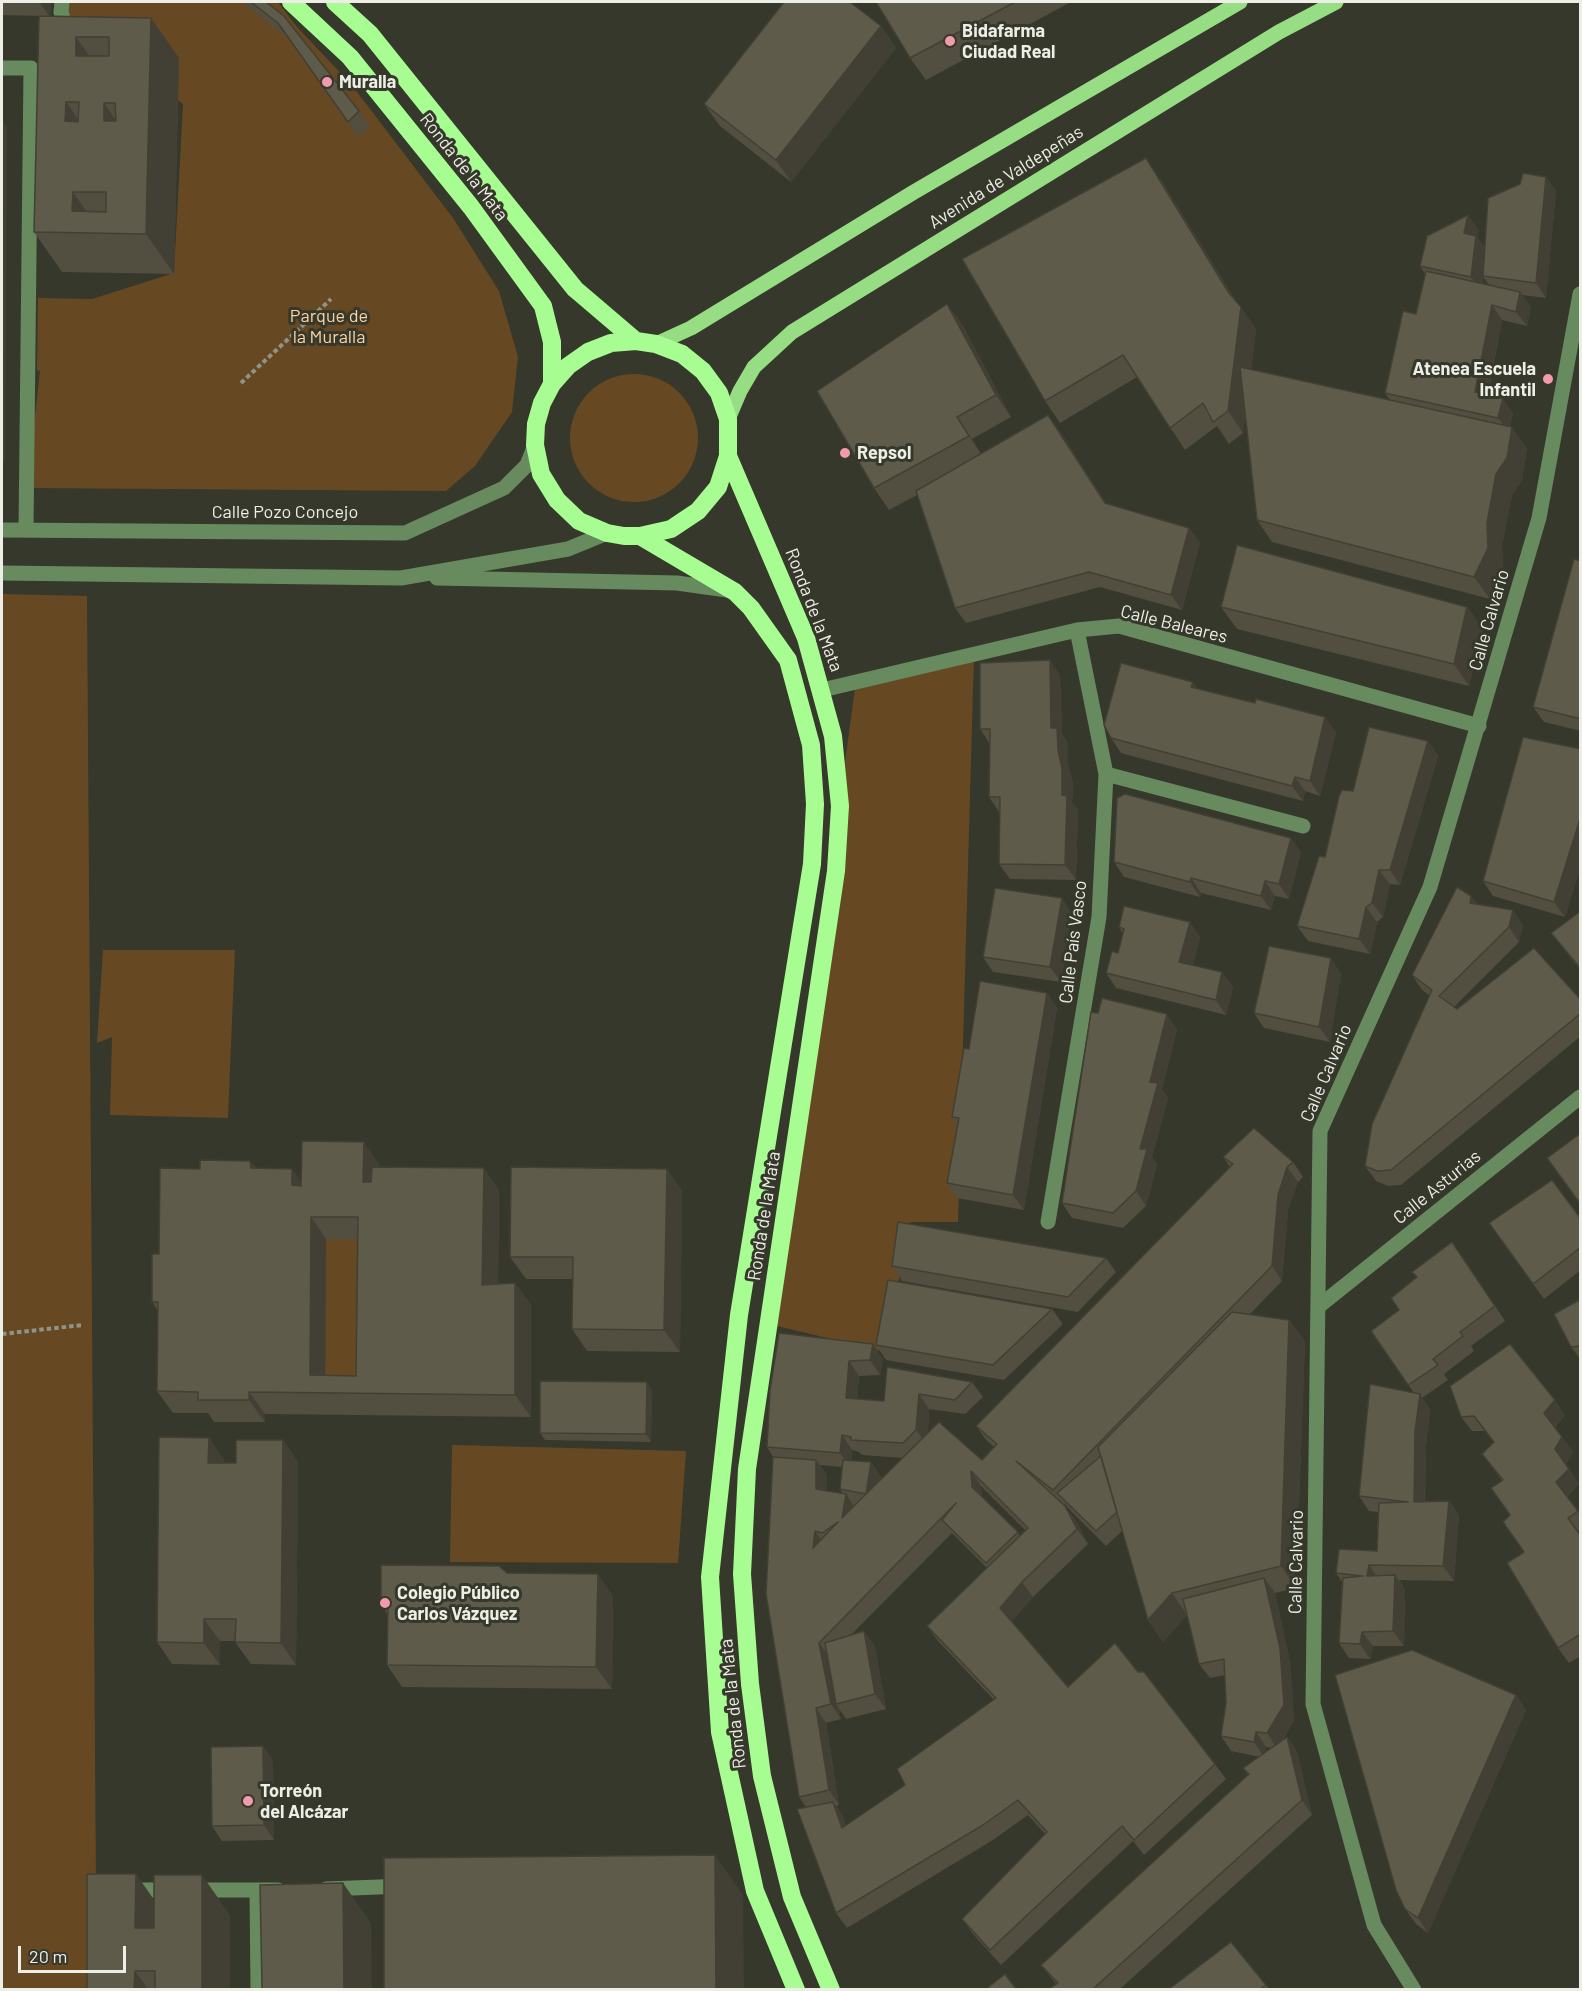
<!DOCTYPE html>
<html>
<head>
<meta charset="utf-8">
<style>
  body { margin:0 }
  #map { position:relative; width:1582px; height:1991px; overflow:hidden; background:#35382a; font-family:Barlow,sans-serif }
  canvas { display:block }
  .frame { position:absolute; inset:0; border:3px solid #edefe6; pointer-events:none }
  .scale { position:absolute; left:18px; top:1946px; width:108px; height:27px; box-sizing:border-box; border:3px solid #edefe6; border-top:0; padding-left:8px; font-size:18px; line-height:21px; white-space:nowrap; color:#edefe6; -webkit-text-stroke:4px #35382a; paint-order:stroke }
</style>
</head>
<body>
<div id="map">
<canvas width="1582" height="1991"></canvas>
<div class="frame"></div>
<div class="scale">20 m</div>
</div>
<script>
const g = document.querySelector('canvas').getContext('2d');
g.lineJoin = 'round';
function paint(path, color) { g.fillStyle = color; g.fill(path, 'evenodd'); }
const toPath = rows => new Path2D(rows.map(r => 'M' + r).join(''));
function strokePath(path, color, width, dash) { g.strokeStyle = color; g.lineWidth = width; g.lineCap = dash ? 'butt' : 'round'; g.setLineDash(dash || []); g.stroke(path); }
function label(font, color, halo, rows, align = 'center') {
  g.font = font + ' Barlow,sans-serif'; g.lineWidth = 6; g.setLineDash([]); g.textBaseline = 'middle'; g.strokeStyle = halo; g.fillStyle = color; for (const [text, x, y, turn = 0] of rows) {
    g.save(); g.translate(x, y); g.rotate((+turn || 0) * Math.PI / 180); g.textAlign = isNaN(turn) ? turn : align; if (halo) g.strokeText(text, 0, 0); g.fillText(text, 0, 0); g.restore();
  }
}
paint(toPath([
  [62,2,278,2,297,27,351,84,453,218,499,291,518,357,512,412,475,466,446,491,27,488,40,371,37,370,38,298,92,299,174,273,183,104,61,12],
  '570 438a64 64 0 1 1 128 0a64 64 0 1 1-128 0Z',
  [2,594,87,596,96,1890,92,1989,2,1990],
  [974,654,958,1222,910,1222,885,1352,769,1324,856,681],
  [103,950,235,950,228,1118,110,1115,112,1037,97,1043],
  [326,1239,373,1239,372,1398,325,1397],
  [452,1445,686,1451,678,1563,450,1562]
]), '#664923');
strokePath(toPath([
  [241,383,331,299],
  [2,1334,83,1325]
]), '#909387', 4, [4.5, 3]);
strokePath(toPath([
  [62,2,61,12,68,34],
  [2,68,31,68,26,530],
  [2,530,405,533,504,488,527,465,535,445],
  [2,573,401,578,568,549,607,533],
  [437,578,677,583,727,590],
  [822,690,1077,630,1119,626,1479,726],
  [1106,774,1303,826],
  [1048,1222,1099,917,1106,774,1077,630],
  [1318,1307,1580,1097],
  [326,1889,404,1886],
  [129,1890,278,1890],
  [257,1891,258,1990],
  [1414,1990,1374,1925,1313,1704,1320,1131,1430,887,1539,518,1580,294]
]), '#688a5f', 15);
strokePath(toPath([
  [656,344,691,328,914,192,1240,2],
  [728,419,740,391,754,367,792,332,1279,32,1336,2]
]), '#96dd84', 15);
strokePath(toPath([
  [291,2,350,57,471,207,543,306,552,342,552,384],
  [335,2,370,34,575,289,636,341],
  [728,456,718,487,698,511,671,529,640,536,624,536,607,533,579,521,557,500,541,474,535,445,536,424,542,403,552,384,568,366,588,352,611,343,636,341,656,344,682,354,703,371,719,393,728,419,728,456,806,638,833,736,840,806,836,871,747,1469,742,1574,750,1684,762,1776,792,1897,831,1990],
  [640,536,735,592,751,608,788,660,811,745,815,804,812,864,739,1315,710,1577,720,1732,755,1891,796,1990]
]), '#a7fd91', 18);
paint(toPath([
  [2,2,51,2,50,16,179,58,174,274,62,272,34,232,41,16,2,15],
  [242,2,266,2,359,111,370,126,358,136,288,38],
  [876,2,1071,2,926,80,910,58],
  [881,26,896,48,791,182,720,126,704,104],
  [1546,177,1556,191,1546,298,1522,295,1531,307,1527,326,1502,320,1488,395,1513,413,1510,426,1527,449,1522,480,1512,495,1502,545,1503,569,1490,599,1272,542,1257,520,1245,417,1243,433,1229,444,1217,426,1185,450,1137,377,1060,423,1045,401,1161,180,1236,301,1256,329,1251,370,1390,400,1385,393,1416,314,1425,274,1420,266,1479,230,1477,237,1485,248],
  [1483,277,1489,285,1483,283],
  [947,304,963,326,1011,417,972,439,981,454,1059,430,1106,503,1189,528,1200,543,1182,610,1100,587,966,623,955,608,917,495,889,510,874,488],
  [1581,561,1581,731,1544,722,1533,707],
  [1221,607,1467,607,1483,629,1469,686,1237,629],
  [1060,675,1062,734,1068,743,1068,765,1073,782,1072,803,1078,810,1076,880,1010,879,999,864,1000,812,999,812,989,797,990,744,980,729],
  [1198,688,1336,732,1320,796,1305,791,1303,801,1128,755,1121,753,1111,738],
  [1428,741,1438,756,1400,885,1390,884,1383,917,1377,922,1370,954,1308,941,1297,926,1353,791],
  [1581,749,1581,865,1565,917,1493,896,1483,881],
  [1301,852,1289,899,1275,896,1271,910,1201,893,1200,897,1124,877,1114,862],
  [1471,896,1477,904,1523,925,1519,942,1454,1007,1457,1009,1581,1000,1581,1036,1401,1185,1388,1186,1376,1181,1365,1166,1430,996,1422,990,1412,975],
  [1581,911,1581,971,1551,933],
  [1072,913,1061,982,993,972,983,957],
  [1119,927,1200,937,1193,965,1222,972,1233,987,1226,1015,1116,988,1106,973,1118,953,1123,934],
  [1341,973,1330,1042,1264,1028,1254,1013],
  [1047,993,1057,1008,1024,1210,957,1198,947,1183,957,1126,952,1117,969,1049],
  [1098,1013,1177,1029,1162,1089,1168,1098,1152,1157,1157,1164,1146,1206,1123,1228,1072,1218,1062,1203],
  [1223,1157,1293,1162,1303,1177,1298,1182,1288,1210,1282,1281,1250,1314,1289,1320,1305,1341,1296,1588,1275,1593,1290,1662,1294,1720,1282,1741,1287,1737,1297,1752,1312,1815,1120,1989,1049,1989,1056,1984,1041,1965,1248,1775,1243,1768,1260,1757,1231,1751,1221,1736,1226,1703,1225,1675,1210,1678,1199,1664,1187,1615,1163,1642,1148,1620,1122,1531,1106,1546,1068,1508,1065,1504,1064,1505,1076,1521,1088,1544,1033,1597,1012,1621,1068,1687,1138,1672,1215,1764,1226,1779,1144,1855,1133,1841,1001,1965,973,1934,962,1919,1045,1834,1028,1815,993,1840,847,1928,836,1913,806,1807,799,1797,773,1457,767,1447,779,1333,883,1359,880,1375,859,1376,857,1399,884,1401,972,1382,983,1397,965,1414,929,1409,928,1433,982,1460,994,1447,986,1440,976,1426,1230,1167],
  [852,1450,859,1452,862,1455,903,1458,881,1480,881,1477,871,1462,851,1461],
  [820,1465,842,1467,840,1489,843,1494,826,1491,827,1475],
  [981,1486,1026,1531,1020,1536,1018,1532,982,1497],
  [952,1533,987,1568,927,1626,938,1641,994,1700,905,1785,846,1825,843,1817,836,1806,839,1805,826,1723,841,1719,839,1709,846,1719,886,1709,875,1646,851,1635],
  [1266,1747,1272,1748,1265,1753],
  [250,1161,256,1168,292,1169,301,1182,379,1164,379,1167,499,1190,498,1284,515,1283,531,1305,531,1417,265,1414,265,1422,214,1422,208,1413,173,1413,157,1391,158,1311,152,1302,159,1254],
  [326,1239,357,1239,356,1376,325,1376],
  [667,1169,682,1191,680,1352,587,1351,572,1329,572,1279,526,1279,510,1257],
  [1581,1219,1581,1270,1544,1299,1489,1223],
  [1463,1257,1505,1321,1471,1346,1474,1351,1444,1374,1448,1380,1422,1398,1430,1409,1426,1446,1425,1501,1449,1501,1459,1515,1454,1581,1399,1580,1405,1590,1404,1646,1373,1646,1370,1659,1349,1658,1339,1643,1342,1582,1336,1573,1377,1551,1378,1512,1369,1511,1359,1496,1414,1393,1371,1331,1399,1311,1416,1277,1412,1272],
  [1106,1258,1116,1272,1078,1312,902,1281,892,1266],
  [1581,1299,1581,1360,1571,1347],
  [1052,1309,1063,1324,1004,1380,886,1360,876,1345],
  [1450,1386,1565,1415,1555,1427,1573,1452,1566,1464,1579,1484,1567,1497,1581,1514,1581,1531,1579,1533,1581,1535,1581,1656,1569,1663,1558,1648,1510,1515,1502,1481,1482,1454,1494,1443,1485,1431,1472,1431,1461,1417],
  [652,1390,651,1442,545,1440,540,1433],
  [209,1438,224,1460,224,1463,236,1463,283,1440,298,1462,296,1665,251,1664,235,1642,235,1641,220,1641,220,1665,172,1664,157,1642],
  [507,1573,613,1596,612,1689,402,1687,387,1665,387,1614,381,1604],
  [1516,1695,1526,1710,1428,1933,1416,1924,1405,1909],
  [263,1746,273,1761,274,1840,222,1841,212,1826],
  [154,1900,230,1915,230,1989,87,1989],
  [1266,1985,1269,1989,1169,1989]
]), '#524e40');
paint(toPath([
  [39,2,51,2,50,17],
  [151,18,179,58,174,274,146,234],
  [881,26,896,48,791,182,776,160],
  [76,37,104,77,76,56],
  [66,102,94,142,65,121],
  [104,103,131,143,104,121],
  [2,120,7,127,5,462,2,457],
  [1146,158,1161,180,1241,309,1241,307,1256,329,1243,433,1228,411,1229,293],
  [1546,177,1556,191,1546,298,1536,283],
  [73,192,101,232,72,211],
  [1468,215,1479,230,1477,237,1486,251,1482,292,1471,277,1464,233],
  [1520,292,1531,307,1527,326,1516,312],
  [947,304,963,326,1011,417,996,395],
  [1492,305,1502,320,1485,407,1475,392],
  [1503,398,1513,413,1509,433,1498,418],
  [1048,415,1059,430,1116,518,1105,503],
  [957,417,972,439,984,458,969,436],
  [1512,427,1527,449,1522,480,1512,495,1502,545,1503,569,1490,599,1474,577,1487,523,1496,474],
  [1189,528,1200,543,1182,610,1171,595],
  [1467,607,1483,629,1469,686,1454,664],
  [1050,660,1060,675,1062,734,1068,743,1068,765,1073,782,1072,803,1078,810,1076,880,1065,865,1062,795,1051,728],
  [1193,682,1204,697,1191,687],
  [1325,717,1336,732,1320,796,1310,781],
  [1428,741,1438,756,1400,885,1390,870],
  [1295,777,1305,791,1303,801,1292,786],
  [1581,816,1581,865,1565,917,1554,902],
  [1291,838,1301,852,1289,899,1279,884],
  [1379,870,1390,884,1383,917,1372,903],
  [1191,878,1201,893,1200,897,1190,882],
  [1265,881,1275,896,1271,910,1261,896],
  [1471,896,1482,910,1470,903],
  [1062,898,1072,913,1061,982,1050,967],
  [1366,907,1377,922,1370,954,1359,939],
  [1513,910,1523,925,1519,942,1509,927],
  [1190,922,1200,937,1190,977,1179,962],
  [1331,958,1341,973,1330,1042,1319,1027],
  [1222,972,1233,987,1226,1015,1216,1000],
  [1047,993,1057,1008,1024,1210,1013,1195],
  [1167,1014,1177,1029,1162,1089,1168,1098,1152,1157,1157,1164,1146,1206,1136,1191,1140,1149,1150,1082],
  [364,1142,379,1164,378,1204,363,1182],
  [250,1161,266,1183,251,1168],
  [1287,1167,1298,1182,1288,1210,1282,1281,1272,1266,1278,1195],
  [484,1168,499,1190,498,1306,482,1285],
  [292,1169,308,1191,292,1185],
  [667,1169,682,1191,680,1352,664,1330],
  [311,1217,326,1239,325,1393,310,1375],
  [515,1283,531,1305,531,1417,515,1395],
  [1289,1320,1305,1341,1296,1588,1281,1566],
  [873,1344,883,1359,880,1375,870,1360],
  [849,1361,859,1376,856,1413,846,1398],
  [647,1382,652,1390,651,1442,646,1434],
  [249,1392,265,1414,265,1422,249,1400],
  [919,1394,929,1409,927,1445,916,1430],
  [1420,1394,1430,1409,1426,1446,1424,1517,1414,1502,1415,1431],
  [1555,1400,1565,1415,1554,1427,1544,1413],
  [842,1435,852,1450,851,1468,840,1453],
  [1562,1437,1573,1452,1566,1464,1579,1484,1566,1497,1556,1482,1555,1449],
  [209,1438,224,1460,224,1484,208,1463],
  [283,1440,298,1462,296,1665,281,1643],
  [816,1460,827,1475,826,1504,816,1489],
  [871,1462,881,1477,877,1509,866,1494],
  [971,1471,981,1486,982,1502,972,1487],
  [846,1494,856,1509,842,1518],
  [1449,1501,1459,1515,1454,1581,1443,1566],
  [1065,1506,1076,1521,1088,1544,1077,1529],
  [815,1531,825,1546,813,1548],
  [1369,1565,1379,1580,1367,1576],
  [598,1574,613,1596,612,1689,596,1667],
  [1395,1575,1405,1590,1404,1646,1393,1631],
  [1264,1578,1275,1593,1290,1662,1294,1720,1277,1748,1267,1733],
  [1022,1582,1033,1597,1011,1622,1000,1608],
  [1172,1593,1187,1615,1163,1642,1148,1620],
  [204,1619,220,1641,220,1665,204,1643],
  [864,1631,875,1646,886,1709,875,1694],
  [1362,1632,1373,1646,1370,1659,1360,1644],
  [819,1643,830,1658,836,1704,839,1709,841,1719,831,1704],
  [1516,1695,1526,1710,1428,1933,1418,1918],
  [816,1708,826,1723,839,1805,829,1790],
  [1256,1732,1266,1747,1264,1757,1254,1742],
  [1287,1737,1297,1752,1312,1815,1302,1800],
  [263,1746,273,1761,274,1840,264,1825],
  [833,1802,843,1817,853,1843,842,1828],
  [715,1855,743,1895,744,1989,716,1989],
  [136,1874,164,1914,163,1968,135,1928],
  [202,1875,230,1915,230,1989,202,1989],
  [343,1883,371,1923,372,1989,344,1989],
  [135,1971,148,1989,134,1989]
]), '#424034');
const building = toPath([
  [251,2,266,2,284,16,359,111,348,122,278,23,251,2],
  [784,2,850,2,881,26,776,160,704,104,784,2],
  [876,2,1015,2,910,58,876,2],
  [39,16,151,18,146,234,34,232,39,16],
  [76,37,109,37,109,56,76,56,76,37],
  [66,102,79,102,78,122,65,121,66,102],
  [104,103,115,103,116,121,104,121,104,103],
  [73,192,106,192,106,212,72,211,73,192],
  [1146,158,1229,293,1241,307,1228,411,1213,422,1203,403,1170,428,1123,355,1045,401,962,259,1146,158],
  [1523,173,1546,177,1536,283,1483,276,1488,198,1520,184,1523,173],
  [1468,215,1464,233,1476,236,1471,277,1420,266,1427,236,1468,215],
  [1426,271,1520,292,1516,312,1492,305,1475,392,1503,398,1498,418,1385,393,1403,311,1416,314,1426,271],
  [947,304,996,395,957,417,969,436,874,488,817,391,947,304],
  [1240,367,1512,427,1507,458,1496,474,1487,523,1488,548,1474,577,1257,520,1240,367],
  [1048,415,1105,503,1189,528,1171,595,1089,572,955,608,916,491,1048,415],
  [1237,545,1467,607,1454,664,1221,607,1237,545],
  [1574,559,1581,561,1581,719,1533,707,1574,559],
  [1050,660,1051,728,1057,728,1058,750,1062,768,1062,795,1067,796,1065,865,999,864,1000,797,989,797,990,729,980,729,980,663,1050,660],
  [1121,663,1193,682,1191,687,1255,703,1256,699,1325,717,1310,781,1295,777,1292,786,1111,738,1104,725,1121,663],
  [1369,727,1428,741,1390,870,1379,870,1372,903,1366,907,1359,939,1297,926,1319,856,1325,857,1339,796,1342,790,1353,791,1369,727],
  [1523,737,1581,749,1581,816,1554,902,1483,881,1523,737],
  [1125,794,1291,838,1279,884,1265,881,1261,896,1191,878,1190,882,1114,862,1117,798,1125,794],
  [1457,887,1471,896,1470,903,1513,910,1509,927,1439,996,1457,1009,1534,948,1581,1000,1581,1013,1391,1170,1377,1171,1365,1166,1372,1124,1432,990,1412,975,1457,887],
  [995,888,1062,898,1050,967,983,957,995,888],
  [1124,906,1190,922,1179,962,1222,972,1216,1000,1106,973,1112,951,1118,953,1124,929,1119,927,1124,906],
  [1581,911,1581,969,1551,933,1581,911],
  [1269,946,1331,958,1319,1027,1254,1013,1269,946],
  [980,981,1047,993,1013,1195,947,1183,959,1118,952,1117,964,1048,969,1049,980,981],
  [1102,998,1167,1014,1150,1082,1158,1083,1140,1149,1147,1149,1136,1191,1113,1213,1062,1203,1091,1012,1098,1013,1102,998],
  [1254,1128,1293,1162,1287,1167,1278,1195,1272,1266,1053,1490,1016,1461,1065,1506,1077,1529,1022,1582,1000,1608,1068,1687,1115,1643,1138,1672,1144,1672,1215,1764,1134,1840,1122,1826,990,1950,962,1919,1047,1832,1018,1800,983,1825,836,1913,797,1809,833,1802,842,1828,905,1785,897,1769,996,1698,927,1626,1028,1528,971,1471,972,1487,1018,1532,986,1563,942,1520,956,1503,819,1643,831,1704,816,1708,829,1790,799,1797,766,1594,773,1457,816,1460,816,1489,846,1494,842,1518,866,1494,840,1489,843,1460,871,1462,866,1494,939,1422,982,1460,997,1444,976,1426,1233,1164,1223,1157,1254,1128],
  [838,1522,813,1548,815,1531,822,1533,838,1522],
  [1581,1133,1581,1205,1547,1158,1581,1133],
  [302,1141,364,1142,363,1182,371,1182,372,1167,484,1168,482,1285,515,1283,515,1395,249,1392,249,1400,198,1400,198,1392,157,1391,158,1302,152,1302,152,1254,159,1254,160,1168,200,1169,200,1160,250,1161,251,1168,292,1169,292,1185,301,1186,302,1141],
  [311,1217,358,1217,356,1376,310,1375,311,1217],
  [511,1167,667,1169,664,1330,572,1329,573,1257,510,1257,511,1167],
  [1552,1180,1581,1219,1581,1247,1533,1284,1489,1223,1552,1180],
  [898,1222,1106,1258,1068,1297,892,1266,898,1222],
  [1452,1242,1495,1306,1460,1332,1463,1336,1433,1359,1438,1365,1408,1385,1371,1331,1399,1310,1391,1298,1417,1277,1412,1272,1452,1242],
  [888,1280,1052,1309,993,1365,876,1345,888,1280],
  [1581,1299,1581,1346,1571,1347,1554,1314,1581,1299],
  [1232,1312,1289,1320,1281,1566,1172,1593,1148,1620,1098,1447,1232,1312],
  [779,1333,873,1344,870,1360,849,1361,846,1398,884,1401,887,1367,972,1382,955,1400,919,1394,916,1430,903,1443,851,1440,851,1437,842,1435,840,1453,767,1447,770,1391,779,1333],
  [1510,1344,1555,1400,1544,1413,1562,1437,1555,1449,1569,1469,1556,1482,1578,1511,1568,1518,1581,1536,1581,1634,1558,1648,1507,1563,1524,1552,1503,1522,1510,1515,1491,1488,1503,1480,1482,1454,1494,1442,1474,1416,1461,1417,1450,1386,1510,1344],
  [540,1381,647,1382,646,1434,540,1433,540,1381],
  [1370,1384,1420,1394,1415,1431,1414,1502,1449,1501,1443,1566,1369,1565,1367,1576,1395,1575,1393,1631,1362,1632,1360,1644,1339,1643,1343,1578,1363,1576,1336,1573,1339,1549,1377,1551,1379,1503,1408,1502,1359,1496,1370,1384],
  [159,1437,209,1438,208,1463,236,1463,236,1440,283,1440,281,1643,235,1642,236,1619,204,1619,204,1643,157,1642,159,1437],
  [1101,1456,1117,1512,1096,1531,1057,1493,1101,1456],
  [381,1565,499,1566,507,1573,598,1574,596,1667,387,1665,388,1604,381,1604,381,1565],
  [1264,1578,1280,1648,1284,1705,1267,1733,1256,1732,1254,1742,1221,1736,1226,1703,1224,1659,1199,1664,1183,1599,1264,1578],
  [864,1631,875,1694,836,1704,825,1643,864,1631],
  [1412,1650,1516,1695,1418,1918,1405,1909,1396,1890,1335,1675,1412,1650],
  [1287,1737,1302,1800,1093,1989,1049,1989,1058,1983,1041,1965,1249,1774,1243,1768,1287,1737],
  [263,1746,264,1825,212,1826,211,1747,263,1746],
  [715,1855,716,1989,384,1989,384,1858,715,1855],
  [87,1874,136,1874,135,1928,154,1928,154,1875,202,1875,202,1989,155,1989,155,1971,135,1971,134,1989,87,1989,87,1874],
  [343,1883,344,1989,262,1989,260,1885,343,1883],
  [1231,1942,1266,1985,1260,1989,1169,1989,1231,1942],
  [1005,1974,1016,1989,986,1989,1005,1974]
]);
paint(building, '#5f5b4b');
strokePath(building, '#424034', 1.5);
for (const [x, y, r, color] of [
  [950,41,6,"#f29aae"],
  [327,82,6,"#f29aae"],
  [1548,379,6,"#f29aae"],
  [845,453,6,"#f29aae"],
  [385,1603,6,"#f29aae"],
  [248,1801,6,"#f29aae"]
]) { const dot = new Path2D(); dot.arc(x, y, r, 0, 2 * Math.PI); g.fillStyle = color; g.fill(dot); strokePath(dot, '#35382a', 2); }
label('bold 18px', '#edefe6', '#35382a', [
  ["Bidafarma",962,31],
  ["Ciudad Real",962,52],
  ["Muralla",339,82],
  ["Atenea Escuela",1536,369,"right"],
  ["Infantil",1536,390,"right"],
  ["Repsol",857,453],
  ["Colegio Público",397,1593],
  ["Carlos Vázquez",397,1614],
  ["Torreón",260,1791],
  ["del Alcázar",260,1812]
], 'left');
label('18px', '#edefe6', '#35382a', [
  ["Ronda de la Mata",464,167,52],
  ["Avenida de Valdepeñas",1006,177,-32],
  ["Calle Pozo Concejo",285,512],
  ["Ronda de la Mata",814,610,69],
  ["Calle Calvario",1489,620,-74],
  ["Calle Baleares",1174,624,14],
  ["Calle País Vasco",1073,942,-83],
  ["Calle Calvario",1326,1073,-67],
  ["Calle Asturias",1437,1187,-39],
  ["Ronda de la Mata",764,1216,-81],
  ["Calle Calvario",1296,1562,-89],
  ["Ronda de la Mata",733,1704,-96]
]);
label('18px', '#fcd3a0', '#35382a', [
  ["Parque de",329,316],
  ["la Muralla",329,337]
]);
</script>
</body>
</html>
